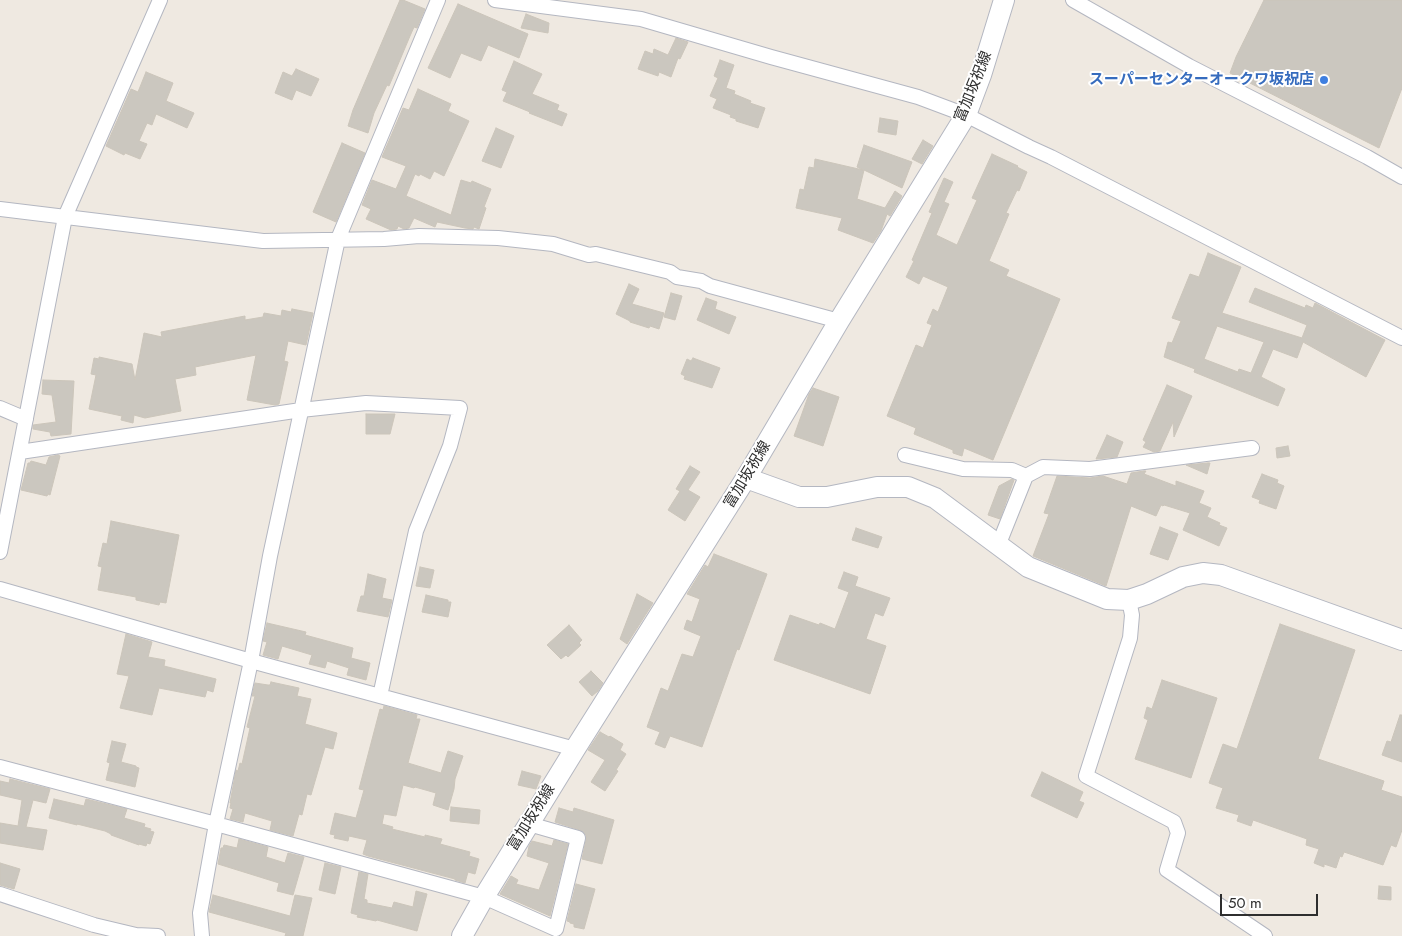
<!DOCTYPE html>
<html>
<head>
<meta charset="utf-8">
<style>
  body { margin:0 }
  #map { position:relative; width:1402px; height:936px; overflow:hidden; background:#efe9e1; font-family:Jost,sans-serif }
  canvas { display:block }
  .scale { position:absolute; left:1220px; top:894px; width:98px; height:22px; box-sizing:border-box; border:2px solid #2e2e2e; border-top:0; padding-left:6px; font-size:15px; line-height:18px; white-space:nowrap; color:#2e2e2e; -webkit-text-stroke:4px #fff; paint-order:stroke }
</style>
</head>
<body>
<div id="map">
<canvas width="1402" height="936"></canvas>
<div class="scale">50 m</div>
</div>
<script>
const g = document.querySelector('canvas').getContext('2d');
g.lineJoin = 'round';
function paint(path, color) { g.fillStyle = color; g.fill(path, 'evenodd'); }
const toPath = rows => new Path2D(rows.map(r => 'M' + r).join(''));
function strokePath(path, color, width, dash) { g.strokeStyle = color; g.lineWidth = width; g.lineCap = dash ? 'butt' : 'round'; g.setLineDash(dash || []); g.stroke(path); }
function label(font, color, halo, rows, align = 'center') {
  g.font = font + ' Jost,"Noto Sans JP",sans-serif'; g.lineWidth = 4; g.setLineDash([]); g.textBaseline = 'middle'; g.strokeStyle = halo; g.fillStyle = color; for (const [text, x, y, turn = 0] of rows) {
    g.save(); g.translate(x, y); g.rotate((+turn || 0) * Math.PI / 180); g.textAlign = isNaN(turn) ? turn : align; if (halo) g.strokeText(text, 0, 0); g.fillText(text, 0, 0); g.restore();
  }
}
const building = toPath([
  [400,0,403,0,425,9,417,28,414,27,410,36,389,86,387,85,374,113,368,133,348,126,353,110,400,0],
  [1264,0,1402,0,1402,88,1379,148,1230,73,1236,57,1264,0],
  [458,4,528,34,519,58,488,45,481,61,461,53,450,78,428,68,458,4],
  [526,14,549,23,548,33,521,28,526,14],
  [676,38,688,42,680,59,678,58,671,77,659,72,658,76,638,69,645,51,653,54,654,49,668,55,676,38],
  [720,60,734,65,726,88,735,91,734,94,751,101,750,103,765,108,758,128,736,121,736,119,730,117,731,115,713,108,717,99,710,96,718,78,714,76,720,60],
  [514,61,542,74,532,94,559,105,557,110,567,114,562,126,529,113,530,112,503,101,507,92,502,90,514,61],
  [296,69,319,79,311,96,296,90,292,100,275,93,283,72,292,76,296,69],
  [146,72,173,83,166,101,194,113,187,128,156,114,152,125,147,123,139,141,147,144,140,159,125,153,124,155,106,146,131,89,138,92,146,72],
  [418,89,451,104,448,111,469,121,444,176,434,171,430,179,420,174,419,176,415,174,406,196,451,215,461,180,471,183,472,181,491,189,484,207,486,208,479,229,474,227,473,229,465,228,437,222,435,227,414,218,409,228,404,229,398,226,397,229,391,230,366,219,371,209,362,205,372,180,396,189,406,166,382,157,403,108,409,110,418,89],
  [880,118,898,121,896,135,878,132,880,118],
  [496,128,514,136,501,168,482,161,496,128],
  [923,140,933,146,922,164,912,159,923,140],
  [342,143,365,153,336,222,313,212,342,143],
  [864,145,912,162,902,188,864,170,857,199,885,208,895,191,902,196,890,216,887,214,881,231,873,243,838,230,842,218,796,208,800,189,804,190,809,167,814,168,815,159,863,170,857,167,864,145],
  [992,154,1018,166,1017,167,1027,172,1019,191,1017,190,1006,213,1009,214,989,261,1009,270,1006,276,1060,299,993,460,964,448,962,456,953,453,953,450,914,434,916,428,887,416,916,345,923,348,932,325,927,323,933,309,938,312,948,287,923,276,919,284,906,277,914,261,912,260,932,213,929,212,944,178,953,182,944,202,949,204,936,235,957,245,977,200,972,198,992,154],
  [1208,253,1241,267,1222,313,1302,338,1307,325,1249,302,1255,288,1305,308,1306,305,1313,308,1315,303,1385,340,1366,377,1303,342,1297,358,1273,349,1261,377,1285,389,1278,406,1194,372,1195,369,1164,357,1168,342,1172,343,1181,321,1172,318,1190,274,1199,277,1208,253],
  [1217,326,1264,342,1251,373,1239,369,1238,372,1204,359,1217,326],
  [629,284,639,289,632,304,664,313,659,329,650,326,649,328,630,322,630,321,616,314,629,284],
  [671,293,682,296,675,320,664,317,671,293],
  [706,298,717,302,715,309,736,317,729,334,697,320,706,298],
  [292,309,313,313,306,345,288,341,284,361,288,362,279,404,275,405,247,400,256,355,195,367,196,375,175,379,181,411,145,418,134,415,133,423,121,420,122,416,89,409,96,375,91,374,94,358,99,359,99,357,132,364,135,380,144,333,162,337,161,332,245,316,245,320,263,317,264,313,281,316,282,310,291,312,292,309],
  [693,358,720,368,712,388,684,379,685,376,681,374,687,359,691,361,693,358],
  [43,380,74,381,71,434,51,436,50,432,33,429,33,425,56,422,52,395,42,394,43,380],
  [1167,385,1192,396,1174,437,1173,422,1160,451,1154,452,1143,447,1146,442,1143,440,1167,385],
  [813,388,839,397,823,446,794,436,809,394,813,388],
  [366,414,395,414,390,434,366,434,366,414],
  [1107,435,1123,442,1117,457,1096,459,1107,435],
  [1288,446,1290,456,1277,458,1276,448,1288,446],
  [58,455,60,456,50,495,48,494,47,496,21,490,28,463,30,463,31,461,46,465,49,457,58,455],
  [1208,463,1210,463,1207,474,1186,465,1208,463],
  [690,466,700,472,688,490,700,497,685,521,668,510,680,491,676,489,690,466],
  [1144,471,1146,471,1144,474,1176,486,1176,481,1204,491,1199,503,1211,508,1207,517,1220,523,1219,525,1227,528,1219,546,1183,530,1190,513,1164,505,1163,506,1161,505,1156,516,1131,506,1106,586,1033,556,1049,514,1044,513,1057,476,1090,478,1103,476,1127,484,1131,473,1144,471],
  [1262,474,1278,480,1277,483,1284,486,1276,509,1259,503,1260,500,1252,497,1262,474],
  [1012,479,1014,480,1000,519,988,515,999,486,1012,479],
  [111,521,179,535,166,603,160,602,159,605,136,600,136,597,98,590,102,567,98,566,103,543,107,544,111,521],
  [1160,527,1178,534,1168,560,1150,554,1160,527],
  [856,528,882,537,878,548,852,540,856,528],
  [714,554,767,574,739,650,737,649,702,747,670,736,665,748,655,744,660,732,647,727,661,688,668,691,682,654,693,657,701,636,684,629,687,620,692,622,700,599,687,594,705,565,708,567,714,554],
  [420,567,434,570,430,588,416,586,420,567],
  [844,572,858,577,855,586,890,598,883,616,875,613,866,639,886,646,870,694,774,660,790,615,819,625,820,623,835,629,849,592,838,588,844,572],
  [368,574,386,579,382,598,392,600,388,617,357,611,361,596,364,596,368,574],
  [637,594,653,603,627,644,620,639,637,594],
  [426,595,448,600,448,602,451,602,448,617,422,612,426,595],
  [267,623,306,632,305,635,353,648,351,658,370,663,366,680,347,675,349,668,327,661,325,668,309,664,312,655,282,646,278,659,263,655,267,642,263,641,267,623],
  [1280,624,1355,650,1318,759,1384,781,1381,790,1402,797,1402,830,1396,847,1391,845,1383,865,1344,852,1342,857,1340,856,1336,868,1324,864,1324,867,1314,863,1319,849,1306,845,1307,839,1253,820,1251,826,1237,821,1239,815,1216,808,1223,788,1209,783,1223,744,1237,749,1280,624],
  [569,625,582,640,579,643,581,645,568,657,566,655,561,659,547,645,569,625],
  [126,634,152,642,148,657,165,660,164,666,216,679,213,692,207,690,205,697,159,688,152,715,120,708,129,676,117,674,126,634],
  [591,671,603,683,598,691,592,696,579,682,591,671],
  [1162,680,1217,698,1191,778,1135,759,1148,720,1144,718,1147,707,1152,709,1162,680],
  [271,682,299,688,297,696,311,699,305,724,337,733,333,749,325,747,311,795,307,794,302,815,299,814,293,836,270,830,272,821,245,813,243,822,230,819,233,809,230,808,231,803,230,803,236,770,238,771,240,763,242,764,250,728,247,727,255,696,252,696,255,683,268,685,270,685,271,682],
  [384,706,417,715,416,719,420,719,408,763,441,773,448,751,463,756,455,779,454,789,448,810,433,805,436,793,415,787,414,788,403,785,396,816,384,814,382,824,393,827,392,829,425,837,425,835,442,839,440,844,470,852,469,856,479,859,475,874,468,872,465,883,455,880,455,879,368,856,363,854,367,840,349,836,348,841,334,838,335,835,330,834,335,813,356,818,364,790,359,789,380,709,383,710,384,706],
  [1400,715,1402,715,1402,762,1382,755,1387,741,1391,742,1400,715],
  [600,732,609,737,610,736,623,744,620,750,626,754,616,770,618,771,605,791,591,782,605,760,588,750,600,732],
  [112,741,126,744,121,762,136,766,136,767,139,768,135,787,106,780,110,763,107,762,112,741],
  [522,771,541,776,536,789,518,785,522,771],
  [1042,772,1083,792,1079,801,1084,803,1077,818,1031,796,1042,772],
  [10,779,50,789,46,803,33,800,26,827,47,830,43,850,0,843,0,823,18,826,22,800,0,795,0,781,9,783,10,779],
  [54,799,84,806,86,799,127,809,124,818,145,824,144,827,151,829,150,831,154,832,150,844,147,843,146,846,139,844,139,845,111,835,111,834,105,831,77,824,77,825,49,818,54,799],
  [451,807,480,810,479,824,450,821,451,807],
  [559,808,573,812,574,808,614,820,602,864,582,859,586,840,586,835,580,830,555,822,559,808],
  [239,839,268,847,266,857,285,863,288,853,304,857,293,895,277,891,279,883,218,864,221,848,223,848,224,845,237,848,239,839],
  [554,840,568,844,550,916,500,894,511,876,518,880,516,884,539,890,549,863,527,856,529,846,532,841,552,846,554,840],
  [0,863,20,869,14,889,0,885,0,863],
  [325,863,341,867,335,894,319,890,325,863],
  [359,872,368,874,364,899,367,900,367,903,392,908,394,902,413,907,416,891,427,894,417,931,377,920,376,921,357,917,358,915,351,913,359,872],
  [576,884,595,889,584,929,574,927,574,924,570,923,570,922,567,921,576,884],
  [1379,886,1391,887,1391,900,1378,899,1379,886],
  [213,895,290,916,295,895,312,898,303,936,285,936,286,933,209,912,213,895]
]);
paint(building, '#cbc7bf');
strokePath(building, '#cbc5ba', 1);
const street = toPath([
  [495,0,641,19,771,57,918,97,966,115,1029,147,1051,157,1402,338],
  [1073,0,1189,66,1367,157,1402,177],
  [0,209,263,241,384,239,419,236,498,238,553,244,589,255,596,254,670,272,677,277,701,281,710,286,839,321],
  [0,408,26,419],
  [20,452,301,410,366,403,460,408,450,446,416,531,380,696],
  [905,455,963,469,1012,470,1026,476],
  [998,546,1026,476,1043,467,1090,469,1252,448],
  [0,552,65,217,160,0],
  [0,589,251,661,575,749],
  [1129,600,1132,615,1130,638,1086,776,1174,822,1178,833,1167,870,1265,936],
  [0,767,216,824,484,897,556,929,578,838,529,824],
  [0,894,94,925,136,935,158,936],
  [202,936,200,913,216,824,251,661,270,556,338,239,438,0]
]);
const secondary = toPath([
  [746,478,799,497,827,497,877,487,908,487,935,498,1028,567,1107,599,1129,600,1147,594,1183,577,1203,573,1221,575,1402,640],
  [462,936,484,897,575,749,746,478,839,321,966,115,981,75,1004,0]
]);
strokePath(street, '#b4b7c1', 16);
strokePath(secondary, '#b4b7c1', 22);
strokePath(street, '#fff', 14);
strokePath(secondary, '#fff', 20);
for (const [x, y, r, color] of [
  [1324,80,5,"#3f7fe0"]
]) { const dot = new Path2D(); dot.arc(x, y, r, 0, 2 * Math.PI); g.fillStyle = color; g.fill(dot); strokePath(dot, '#fff', 2); }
label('bold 15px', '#366cbe', '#fff', [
  ["スーパーセンターオークワ坂祝店",1314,80]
], 'right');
label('15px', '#2e2e2e', '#fff', [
  ["富加坂祝線",974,87,-68],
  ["富加坂祝線",748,475,-59],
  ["富加坂祝線",532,818,-58]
]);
</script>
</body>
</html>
